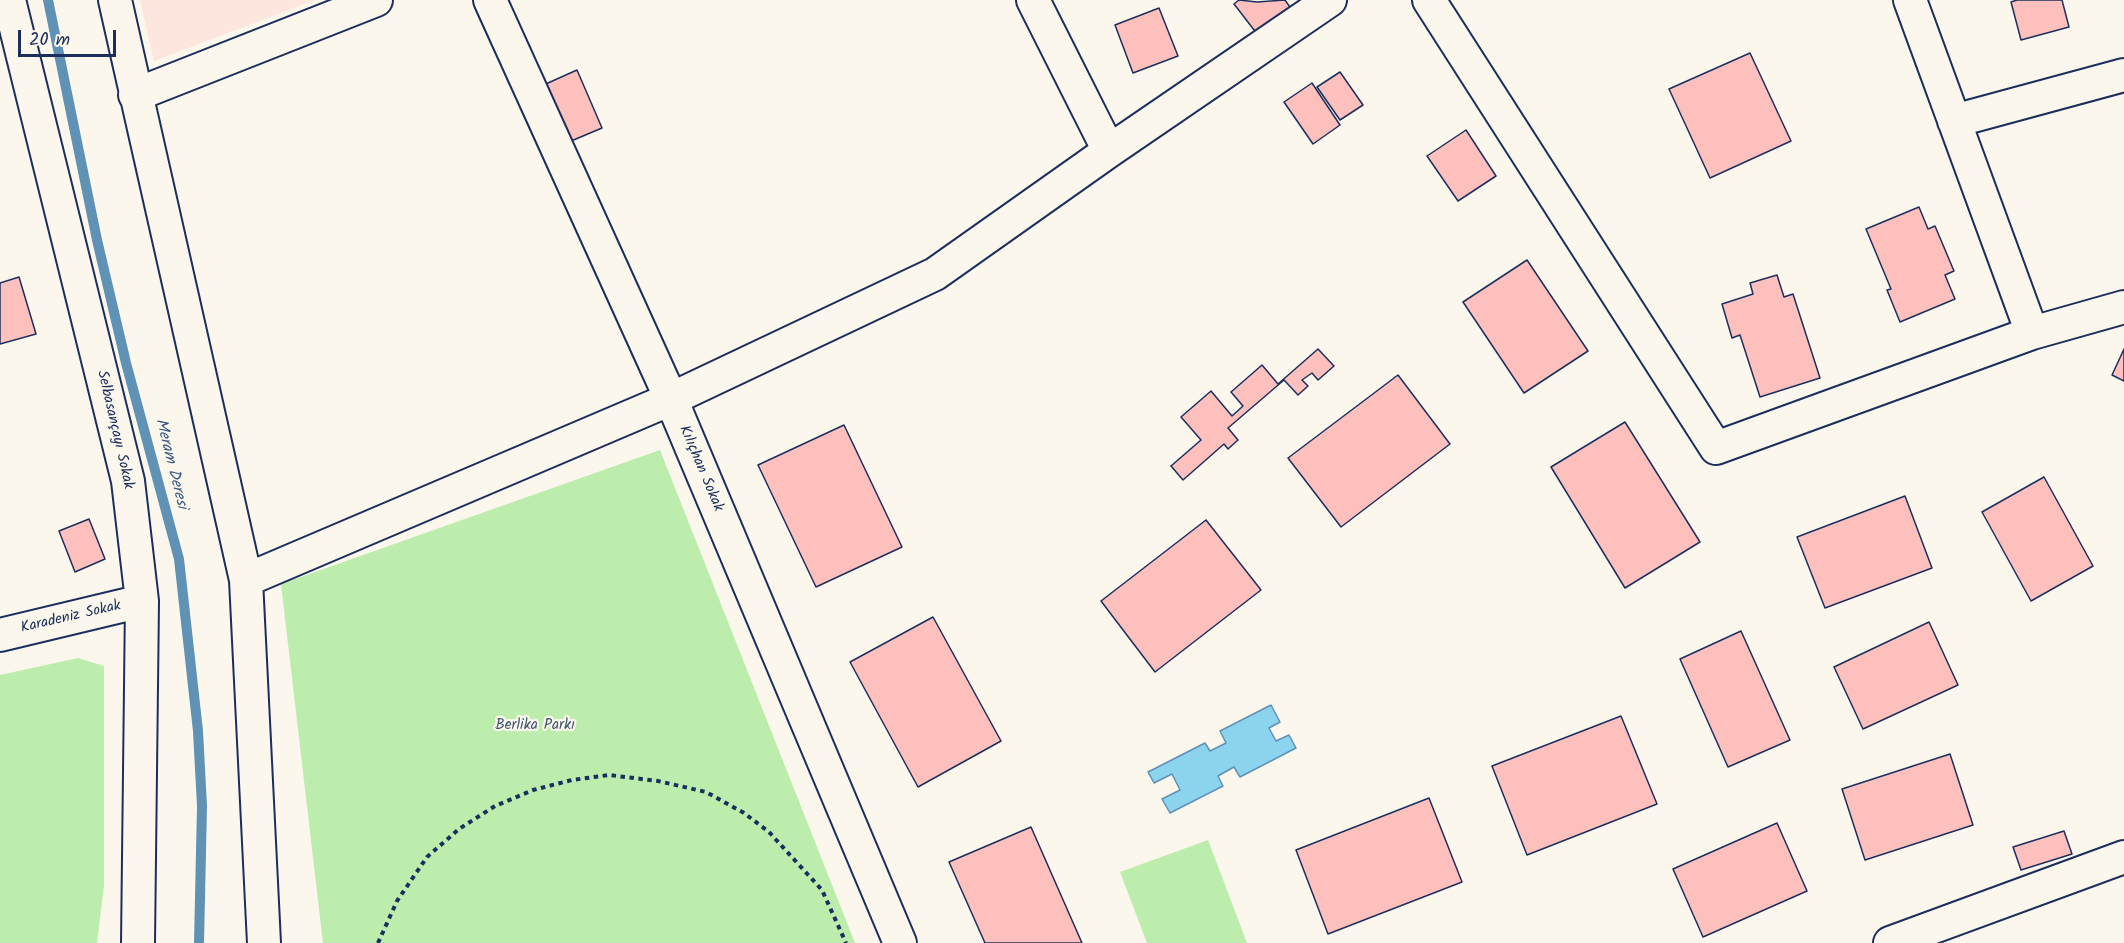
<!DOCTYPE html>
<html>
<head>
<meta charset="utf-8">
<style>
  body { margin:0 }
  #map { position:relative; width:2124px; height:943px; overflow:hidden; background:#fbf7ec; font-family:Kalam,sans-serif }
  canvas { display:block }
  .scale { position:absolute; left:18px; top:30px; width:98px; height:27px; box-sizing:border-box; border:3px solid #1b2f5e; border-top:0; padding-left:8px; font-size:18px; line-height:21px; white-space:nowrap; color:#1b2f5e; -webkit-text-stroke:4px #fbf7ec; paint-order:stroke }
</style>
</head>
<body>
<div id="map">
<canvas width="2124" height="943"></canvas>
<div class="scale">20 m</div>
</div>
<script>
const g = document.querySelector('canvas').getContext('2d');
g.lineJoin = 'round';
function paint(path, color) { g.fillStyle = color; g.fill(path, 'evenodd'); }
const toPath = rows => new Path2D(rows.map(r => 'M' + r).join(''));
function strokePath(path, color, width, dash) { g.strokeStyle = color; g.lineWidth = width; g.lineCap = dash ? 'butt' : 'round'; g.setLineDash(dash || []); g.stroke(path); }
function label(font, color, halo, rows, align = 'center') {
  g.font = font + ' Kalam,sans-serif'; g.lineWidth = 4.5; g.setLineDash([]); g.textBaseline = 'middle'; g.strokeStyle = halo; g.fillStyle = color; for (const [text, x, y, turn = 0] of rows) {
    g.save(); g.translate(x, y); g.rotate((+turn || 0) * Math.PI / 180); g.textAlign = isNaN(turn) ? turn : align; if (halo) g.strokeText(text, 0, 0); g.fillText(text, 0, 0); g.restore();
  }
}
paint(toPath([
  [140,0,315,0,154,61]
]), '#fce6de');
paint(toPath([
  [660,450,855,943,323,943,281,584],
  [78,658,104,666,104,885,97,943,0,943,0,675],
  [1208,840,1247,943,1147,943,1120,872]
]), '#bcedad');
const water = toPath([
  [1271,705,1280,722,1269,728,1276,741,1289,735,1296,748,1240,777,1234,767,1218,776,1223,786,1170,813,1162,799,1180,790,1172,774,1154,783,1148,772,1205,743,1210,751,1226,743,1220,731,1271,705]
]);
paint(water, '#8cd4ee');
strokePath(water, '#5f92b4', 1.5);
strokePath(toPath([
  [48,0,97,240,126,363,179,559,198,731,202,806,199,943]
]), '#5f92b4', 10);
const building = toPath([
  [1239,0,1257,2,1285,0,1294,13,1261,39,1234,4,1239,0],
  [2017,0,2062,0,2069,27,2021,40,2011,2,2017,0],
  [1159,8,1178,56,1133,73,1115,25,1159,8],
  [1750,53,1791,141,1710,178,1669,89,1750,53],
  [577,70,602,128,564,144,539,87,577,70],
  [1340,72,1363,105,1340,120,1317,87,1340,72],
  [1312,83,1340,125,1313,144,1284,102,1312,83],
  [1466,130,1496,176,1458,201,1427,156,1466,130],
  [1919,207,1928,229,1935,226,1954,271,1945,275,1955,299,1900,322,1887,290,1891,289,1866,229,1919,207],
  [1527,260,1588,351,1524,393,1463,302,1527,260],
  [1777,275,1784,297,1793,294,1820,378,1760,397,1740,335,1732,338,1722,304,1753,294,1750,283,1777,275],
  [19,277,36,334,0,344,0,283,19,277],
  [1318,349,1334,366,1318,380,1312,373,1302,380,1308,386,1298,395,1284,380,1228,428,1238,440,1228,449,1224,444,1183,480,1171,466,1201,440,1181,417,1211,391,1232,416,1243,406,1231,392,1262,365,1278,384,1318,349],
  [2124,349,2124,381,2112,375,2124,349],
  [1398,375,1450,444,1341,527,1288,458,1398,375],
  [1625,422,1700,542,1625,588,1551,467,1625,422],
  [844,425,902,547,816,587,758,465,844,425],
  [2044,477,2093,566,2031,601,1982,512,2044,477],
  [1905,496,1932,568,1825,608,1797,537,1905,496],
  [89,519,105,559,75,572,59,531,89,519],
  [1206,520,1261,590,1155,672,1101,601,1206,520],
  [933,617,1001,741,918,787,850,662,933,617],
  [1929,622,1958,685,1863,729,1834,667,1929,622],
  [1741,631,1790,740,1728,767,1680,659,1741,631],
  [1621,716,1657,804,1527,855,1492,766,1621,716],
  [1950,754,1973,825,1865,860,1842,789,1950,754],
  [1429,798,1462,882,1328,934,1296,850,1429,798],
  [1777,823,1807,891,1703,937,1673,869,1777,823],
  [1031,827,1082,943,985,943,949,862,1031,827],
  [2064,831,2072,854,2021,870,2013,847,2064,831]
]);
paint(building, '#fdc0bd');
strokePath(building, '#1b2f5e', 1.5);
const street = toPath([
  [9,0,128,481,142,601,138,943],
  [115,0,246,580,264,943],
  [490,0,671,399,900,943],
  [1033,0,1109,151],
  [1429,0,1716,448,2032,333,2124,307],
  [1910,0,2032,333],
  [135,95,376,0],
  [1954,121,2124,75],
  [246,580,671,399,935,274,1109,151,1330,0],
  [0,635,142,601],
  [1890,943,2124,857]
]);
strokePath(street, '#1b2f5e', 36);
strokePath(toPath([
  [378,943,397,901,427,857,459,829,495,806,533,790,572,780,609,775,658,781,706,792,744,813,769,832,822,890,846,943]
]), '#1b2f5e', 4, [4.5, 4.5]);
strokePath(street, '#fbf7ec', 32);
label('15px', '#1b2f5e', '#fbf7ec', [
  ["Selbasançayı Sokak",114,430,77],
  ["Kılıçhan Sokak",700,469,67],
  ["Karadeniz Sokak",71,618,-13]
]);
label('15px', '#3b556e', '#fbf7ec', [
  ["Berlika Parkı",535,726]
]);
label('italic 16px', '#375882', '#fbf7ec', [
  ["Meram Deresi",170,464,76]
]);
</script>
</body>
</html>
